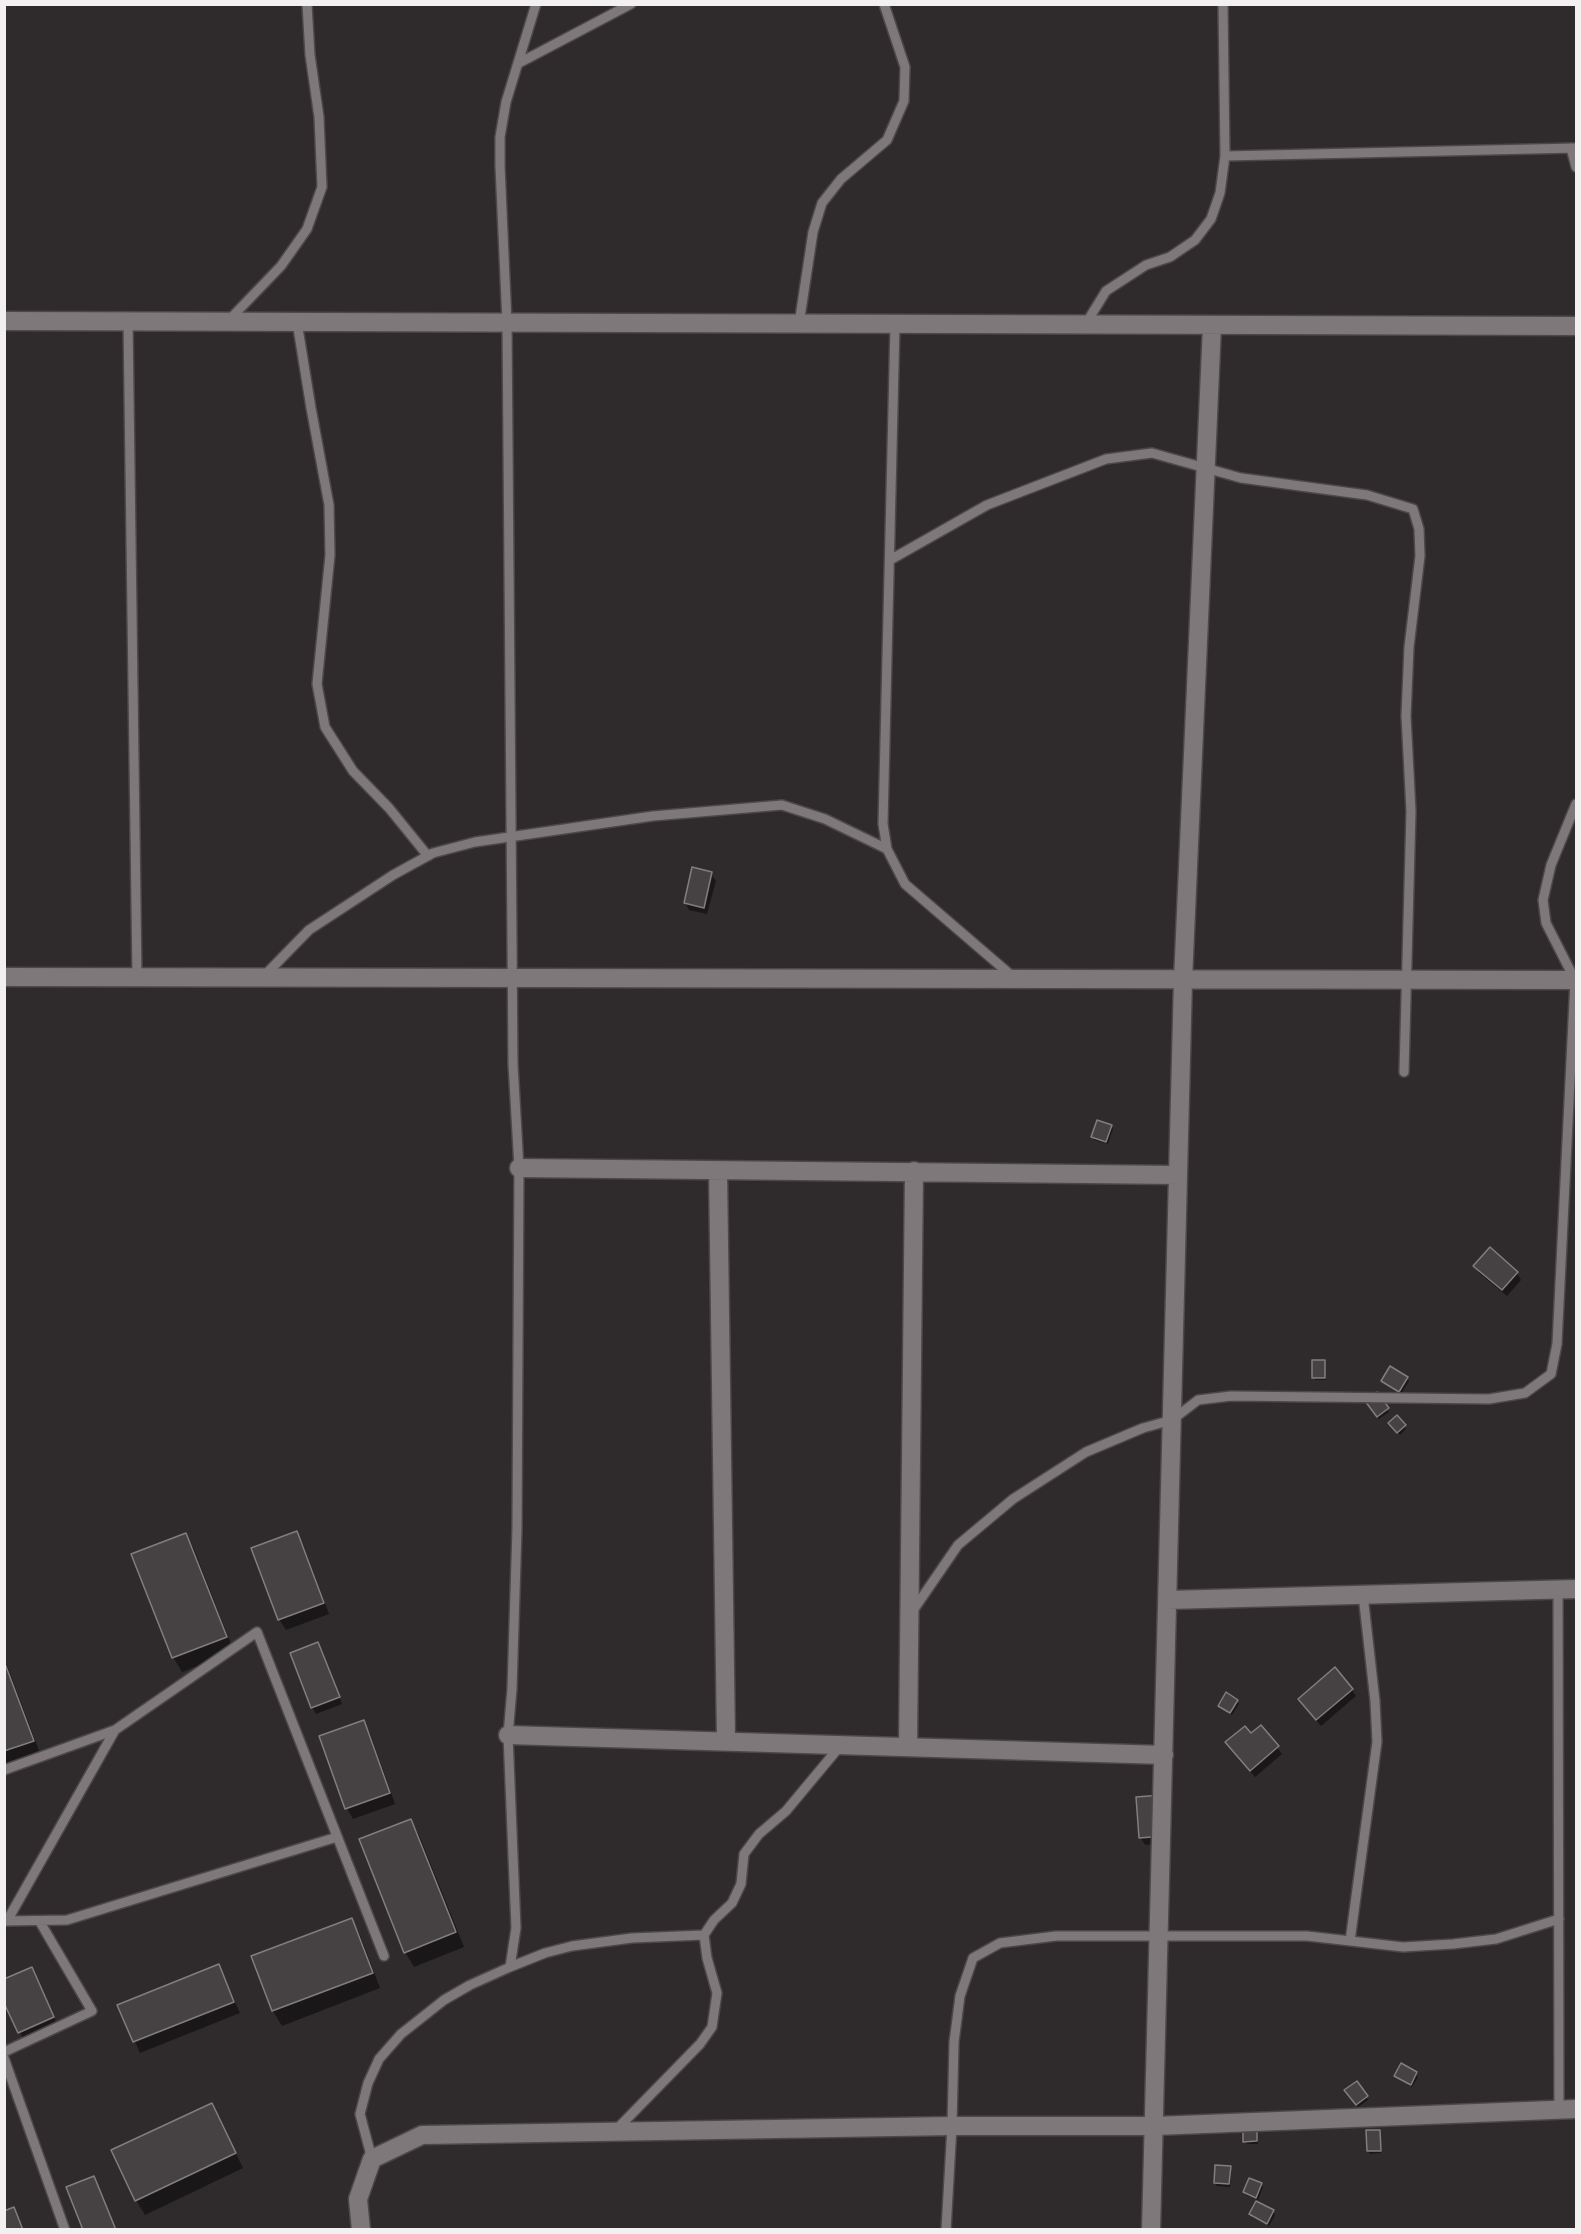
<!DOCTYPE html>
<html>
<head>
<meta charset="utf-8">
<style>
  body { margin:0 }
  #map { position:relative; width:1581px; height:2234px; overflow:hidden; background:#2f2b2d; font-family:Raleway,sans-serif }
  canvas { display:block }
  .frame { position:absolute; inset:0; border:6px solid #f3f0f2; pointer-events:none }
</style>
</head>
<body>
<div id="map">
<canvas width="1581" height="2234"></canvas>
<div class="frame"></div>
</div>
<script>
const g = document.querySelector('canvas').getContext('2d');
g.lineJoin = 'round';
function paint(path, color) { g.fillStyle = color; g.fill(path, 'evenodd'); }
const toPath = rows => new Path2D(rows.map(r => 'M' + r).join(''));
function strokePath(path, color, width, dash) { g.strokeStyle = color; g.lineWidth = width; g.lineCap = dash ? 'butt' : 'round'; g.setLineDash(dash || []); g.stroke(path); }
paint(toPath([
  [711,874,716,881,707,914,689,910,685,902],
  [1111,1126,1113,1129,1108,1144,1094,1140,1093,1137],
  [1475,1266,1517,1273,1521,1280,1507,1296,1479,1273],
  [1324,1362,1326,1380,1315,1380,1314,1377],
  [1407,1378,1409,1381,1401,1394,1383,1381],
  [1377,1394,1389,1412,1379,1419,1367,1401],
  [1397,1418,1406,1429,1400,1435,1392,1426],
  [296,1533,303,1544,329,1614,286,1630,279,1619],
  [186,1534,194,1549,234,1652,182,1672,173,1657],
  [322,1651,342,1704,316,1714,312,1707],
  [4,1657,41,1756,4,1769],
  [1352,1690,1356,1696,1321,1726,1304,1706],
  [1237,1701,1239,1704,1232,1715,1220,1706],
  [363,1722,370,1733,395,1804,353,1819,347,1808],
  [1261,1727,1282,1754,1255,1777,1227,1743,1251,1735],
  [1138,1798,1169,1843,1145,1845,1141,1838],
  [411,1820,419,1835,464,1947,414,1967,405,1952],
  [351,1920,360,1935,380,1988,282,2026,273,2011,253,1957],
  [218,1965,240,2013,140,2053,119,2005],
  [38,1980,59,2029,26,2044,4,2000],
  [1401,2065,1418,2077,1412,2087,1395,2075],
  [1356,2083,1368,2100,1358,2107,1348,2093],
  [212,2105,243,2168,145,2215,136,2200],
  [1258,2130,1258,2144,1247,2144,1245,2141],
  [1379,2131,1381,2153,1370,2154,1368,2151],
  [1230,2168,1231,2171,1230,2187,1217,2186,1215,2183],
  [1261,2184,1263,2187,1258,2200,1246,2195,1245,2192],
  [1273,2212,1275,2215,1269,2226,1252,2217,1250,2214]
]), '#0007');
const building = toPath([
  [692,867,712,872,704,908,684,903,692,867],
  [1097,1120,1112,1125,1106,1142,1091,1137,1097,1120],
  [1490,1247,1518,1272,1502,1290,1473,1266,1490,1247],
  [1312,1360,1325,1360,1325,1378,1312,1378,1312,1360],
  [1390,1366,1408,1377,1399,1392,1381,1381,1390,1366],
  [1377,1392,1389,1408,1377,1417,1365,1401,1377,1392],
  [1397,1415,1406,1425,1397,1433,1388,1423,1397,1415],
  [297,1531,324,1603,278,1620,251,1548,297,1531],
  [186,1533,227,1637,172,1658,131,1554,186,1533],
  [318,1642,340,1697,311,1708,290,1653,318,1642],
  [4,1661,34,1741,4,1751,4,1661],
  [1335,1667,1353,1689,1316,1720,1298,1699,1335,1667],
  [1226,1692,1238,1700,1230,1713,1218,1706,1226,1692],
  [364,1720,390,1793,345,1809,319,1736,364,1720],
  [1261,1725,1279,1746,1250,1771,1225,1742,1245,1726,1251,1733,1261,1725],
  [1162,1795,1166,1836,1139,1838,1136,1797,1162,1795],
  [411,1819,456,1932,404,1953,359,1839,411,1819],
  [352,1918,373,1973,272,2011,251,1956,352,1918],
  [219,1964,234,2002,133,2042,117,2005,219,1964],
  [32,1967,54,2017,18,2033,4,2003,4,1979,32,1967],
  [1401,2063,1417,2072,1411,2085,1394,2076,1401,2063],
  [1357,2081,1368,2096,1356,2105,1344,2090,1357,2081],
  [212,2103,236,2153,135,2201,111,2150,212,2103],
  [1243,2125,1257,2125,1257,2141,1243,2142,1243,2125],
  [1366,2130,1380,2130,1381,2151,1367,2151,1366,2130],
  [1215,2165,1231,2166,1229,2184,1214,2183,1215,2165],
  [94,2176,116,2230,83,2230,66,2187,94,2176],
  [1249,2178,1262,2183,1256,2198,1243,2192,1249,2178],
  [1256,2201,1274,2210,1267,2224,1249,2214,1256,2201],
  [14,2207,23,2230,4,2230,4,2211,14,2207]
]);
paint(building, '#464244');
strokePath(building, '#827d7f', 1.5);
const lane = toPath([
  [519,63,631,4],
  [1571,148,1576,167],
  [1225,156,1576,148],
  [229,320,281,266,307,229,322,187,319,117,310,55,307,4],
  [128,322,137,977],
  [297,322,311,408,329,505,330,555,317,684,325,727,353,771,389,808,428,856],
  [799,324,813,232,822,203,841,179,887,140,904,101,905,67,884,4],
  [895,325,883,824,887,849,905,884,1012,976],
  [1085,325,1106,291,1146,265,1170,257,1195,240,1211,219,1220,193,1225,156,1223,4],
  [890,560,987,505,1106,459,1152,453,1241,478,1367,495,1413,509,1419,529,1420,556,1409,647,1406,716,1411,811,1404,1072],
  [264,976,309,930,393,875,433,853,475,842,653,816,782,805,825,819,887,849],
  [1558,1590,1559,2110],
  [912,1612,958,1545,1013,1499,1086,1452,1143,1428,1172,1420,1198,1400,1231,1396,1489,1399,1525,1393,1551,1374,1557,1344,1575,980,1546,923,1543,900,1551,865,1576,804],
  [4,1770,115,1730,257,1632,384,1956],
  [4,1921,67,1920,337,1837],
  [7,1921,115,1730],
  [1350,1941,1377,1742,1375,1701,1363,1595],
  [510,1967,516,1928,508,1735,512,1689,517,1529,519,1168,513,1064,507,323,500,166,500,137,506,102,536,4],
  [4,2052,92,2011,40,1922],
  [4,2058,65,2230],
  [616,2130,700,2044,712,2027,717,1993,707,1958,704,1935,714,1920,732,1903,741,1884,744,1854,759,1834,786,1811,841,1745],
  [372,2159,360,2114,368,2083,379,2059,401,2034,444,2000,470,1985,510,1967,545,1953,572,1946,632,1938,704,1935],
  [946,2230,952,2126,954,2042,960,1996,973,1958,1000,1943,1056,1936,1307,1936,1403,1947,1453,1944,1496,1939,1559,1919]
]);
const street = toPath([
  [4,321,1576,326],
  [4,977,1576,980],
  [519,1168,1178,1175],
  [718,1171,726,1740],
  [1168,1600,1576,1589],
  [508,1735,1164,1755],
  [908,1747,914,1171],
  [361,2230,358,2199,372,2159,422,2135,952,2126,1155,2126,1576,2109],
  [1151,2230,1183,980,1212,326]
]);
strokePath(lane, '#4c484a', 12);
strokePath(street, '#4c484a', 21);
strokePath(lane, '#7e787a', 9);
strokePath(street, '#7e787a', 18);
</script>
</body>
</html>
